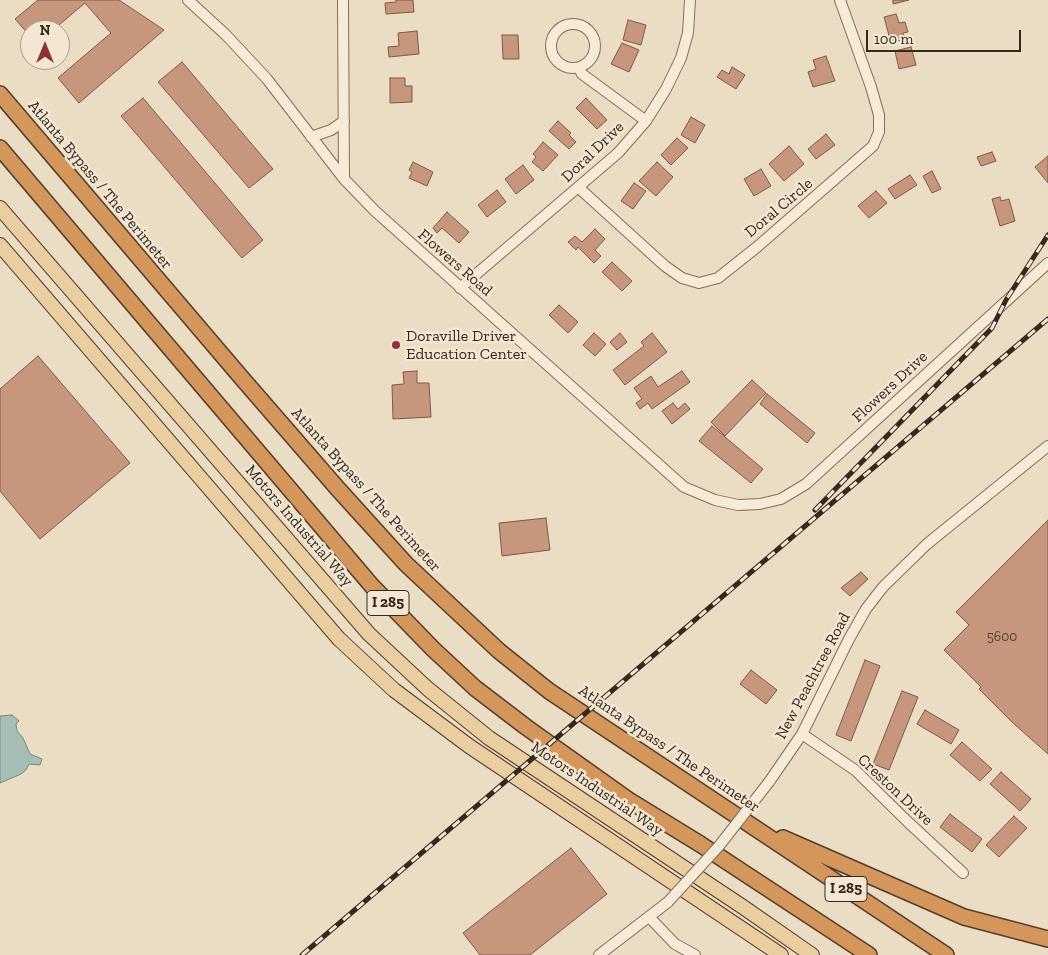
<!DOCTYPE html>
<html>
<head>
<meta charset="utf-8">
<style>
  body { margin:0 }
  #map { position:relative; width:1048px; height:955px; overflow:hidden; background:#ebdcc4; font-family:"Zilla Slab",serif }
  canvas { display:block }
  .north { position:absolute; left:20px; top:20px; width:50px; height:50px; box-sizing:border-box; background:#f3e7d3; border:1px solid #a79b8b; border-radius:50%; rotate:0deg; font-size:14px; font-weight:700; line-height:20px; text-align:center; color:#35281f }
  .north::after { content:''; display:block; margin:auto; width:18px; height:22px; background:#8f3038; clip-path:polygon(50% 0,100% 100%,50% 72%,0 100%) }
  .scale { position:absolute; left:866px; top:30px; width:155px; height:22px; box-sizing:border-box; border:2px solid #35281f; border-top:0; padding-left:6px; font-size:15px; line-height:18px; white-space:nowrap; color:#35281f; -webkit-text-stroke:4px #f3e7d3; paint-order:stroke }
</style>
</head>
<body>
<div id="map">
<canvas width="1048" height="955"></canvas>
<div class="north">N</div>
<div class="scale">100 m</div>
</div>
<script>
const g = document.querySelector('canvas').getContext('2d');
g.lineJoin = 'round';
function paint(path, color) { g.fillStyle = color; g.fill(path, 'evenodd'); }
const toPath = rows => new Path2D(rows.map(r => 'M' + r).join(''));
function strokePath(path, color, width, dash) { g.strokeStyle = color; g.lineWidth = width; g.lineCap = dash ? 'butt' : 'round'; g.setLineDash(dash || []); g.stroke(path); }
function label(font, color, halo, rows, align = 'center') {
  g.font = font + ' "Zilla Slab",serif'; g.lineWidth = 5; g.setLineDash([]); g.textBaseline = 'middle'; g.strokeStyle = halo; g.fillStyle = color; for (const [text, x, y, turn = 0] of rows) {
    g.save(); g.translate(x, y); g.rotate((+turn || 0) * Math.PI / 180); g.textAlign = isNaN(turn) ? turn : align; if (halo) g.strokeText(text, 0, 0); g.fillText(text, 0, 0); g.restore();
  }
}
const water = toPath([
  [12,715,19,721,16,724,17,731,23,738,30,754,42,759,40,765,29,764,26,770,21,774,0,783,0,716,12,715]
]);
paint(water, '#a6beb5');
strokePath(water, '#6d8c82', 1);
const building = toPath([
  [38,0,119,0,164,30,79,103,58,78,111,33,85,3,53,30,30,30,30,36,15,19,38,0],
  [396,0,413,0,414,12,386,14,385,3,396,2,396,0],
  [893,0,909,0,893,4,893,0],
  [896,14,899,23,905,22,908,32,903,33,904,39,891,43,884,17,896,14],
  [628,20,646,25,641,45,623,40,628,20],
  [417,31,419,54,389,57,388,47,399,46,398,33,417,31],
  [502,35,518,35,519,59,503,59,502,35],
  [622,43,639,50,629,72,611,64,622,43],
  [911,47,916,65,899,69,895,51,911,47],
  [826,56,835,81,813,87,808,72,816,69,813,60,826,56],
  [182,62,273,169,249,188,158,82,182,62],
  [732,67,745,75,736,89,717,77,722,70,729,74,732,67],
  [390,78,405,78,405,86,412,86,412,102,390,103,390,78],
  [143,98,263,240,242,258,121,116,143,98],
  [586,98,607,120,597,129,576,108,586,98],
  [691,117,705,125,695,143,681,135,691,117],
  [558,121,571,133,569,135,576,142,569,149,549,131,558,121],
  [826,134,835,145,816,159,808,149,826,134],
  [677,138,688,148,671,165,661,155,677,138],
  [543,142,558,155,543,171,532,162,536,157,533,154,543,142],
  [789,146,804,164,784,181,769,164,789,146],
  [992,152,996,161,981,166,977,157,992,152],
  [1048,156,1048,183,1035,167,1048,156],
  [413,162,433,172,427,186,409,178,412,172,409,170,413,162],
  [657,162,673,177,656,196,639,181,657,162],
  [523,165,534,180,516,194,505,179,523,165],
  [761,169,771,186,754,196,744,179,761,169],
  [932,171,941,189,932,193,923,176,932,171],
  [910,175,917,185,895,199,888,189,910,175],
  [634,183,646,191,633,209,621,201,634,183],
  [497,190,506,202,487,217,478,205,497,190],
  [876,191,887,203,869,218,858,206,876,191],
  [1000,197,1001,201,1009,199,1015,221,1000,226,992,199,1000,197],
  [447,212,469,232,459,243,442,228,437,233,433,228,447,212],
  [595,229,605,239,595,250,601,256,594,263,578,247,576,250,568,242,575,236,582,242,595,229],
  [612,262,632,281,622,291,602,272,612,262],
  [559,305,578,322,568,333,549,315,559,305],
  [594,333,606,344,595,356,583,345,594,333],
  [620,333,627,342,617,350,610,342,620,333],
  [652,333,667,352,625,385,613,370,644,346,641,342,652,333],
  [38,356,130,463,40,539,0,491,0,389,38,356],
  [417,371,417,383,429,383,431,417,393,419,392,385,404,384,403,372,417,371],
  [682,371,690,382,652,409,648,403,640,409,636,403,642,399,634,388,651,376,658,387,682,371],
  [752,380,766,393,725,436,711,422,752,380],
  [767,394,815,433,807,443,760,404,767,394],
  [673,403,678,409,685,403,690,409,672,424,662,411,673,403],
  [712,426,763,469,751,483,699,441,712,426],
  [546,518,550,550,502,556,499,523,546,518],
  [1048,520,1048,754,1013,723,979,689,981,687,944,650,969,625,956,612,1048,520],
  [861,572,868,579,850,596,841,588,861,572],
  [865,660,880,666,851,741,836,735,865,660],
  [751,670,777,690,766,704,740,684,751,670],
  [902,691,918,697,889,770,873,764,902,691],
  [925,710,959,730,951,744,917,724,925,710],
  [962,742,992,769,980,781,950,755,962,742],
  [1001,772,1031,799,1020,811,990,784,1001,772],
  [950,814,982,839,972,852,940,827,950,814],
  [1014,816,1027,828,999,857,986,845,1014,816],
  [571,848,607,894,530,955,480,955,463,933,571,848]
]);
paint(building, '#c6967d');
strokePath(building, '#825844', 1);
const minor = toPath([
  [188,0,226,35,267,79,344,179,375,211,684,487,715,500,738,505,760,504,781,499,806,484,1048,263],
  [343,0,344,179],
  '551 46a22 22 0 1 1 44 0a22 22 0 1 1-44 0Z',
  [579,68,582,74,646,121],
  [311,137,331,130,344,121],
  [579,188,665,266,682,278,699,283,718,278,757,247,873,146,879,132,879,115,871,87,840,0],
  [460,288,618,153,646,121,666,89,681,58,688,33,690,0],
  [802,734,855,770,909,823,963,873],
  [769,782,802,734,849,639,866,609,883,587,927,544,1048,446],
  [649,917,675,944,695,955],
  [599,955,668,902]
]);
const major = toPath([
  [0,208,369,634,428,689,489,738,743,907,812,955],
  [0,245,339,639,394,690,469,746,781,955]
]);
const highway = toPath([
  [0,94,240,376,338,489,406,564,499,651,549,691,946,955],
  [0,148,372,586,433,649,475,688,526,727,630,801,700,844,869,955],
  [783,838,964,917,1048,939]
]);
strokePath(minor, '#846e5c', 12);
strokePath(major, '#523d30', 16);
strokePath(highway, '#523d30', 18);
strokePath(minor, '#f6ebd7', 10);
strokePath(major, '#ebce9f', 14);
strokePath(highway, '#d4965b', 15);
const rail = toPath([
  [815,510,992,328,1006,300,1048,235],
  [302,955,1048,319]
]);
strokePath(rail, '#35281f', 5);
strokePath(rail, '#f3e7d3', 3, [9]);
const minorBridge = toPath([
  [668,902,719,846,769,782]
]);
strokePath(minorBridge, '#846e5c', 12, []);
strokePath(minorBridge, '#f6ebd7', 10);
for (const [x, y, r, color] of [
  [396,345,5,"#8f3038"]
]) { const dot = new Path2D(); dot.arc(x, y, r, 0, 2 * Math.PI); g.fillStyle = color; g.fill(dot); strokePath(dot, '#f3e7d3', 2); }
label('14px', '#594436', null, [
  ["5600",1002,637]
]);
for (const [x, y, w] of [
  [388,603,42],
  [846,889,42]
]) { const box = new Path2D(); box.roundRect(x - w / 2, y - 12.5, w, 25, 4); g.fillStyle = '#f3e7d3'; g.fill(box); strokePath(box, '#35281f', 1); }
label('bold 15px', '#35281f', null, [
  ["I 285",388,603],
  ["I 285",846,889]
]);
label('16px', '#35281f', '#f3e7d3', [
  ["Doral Drive",593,152,-44],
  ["Atlanta Bypass / The Perimeter",100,185,50],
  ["Doral Circle",779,208,-40],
  ["Flowers Road",455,263,41],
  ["Flowers Drive",890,387,-43],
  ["Atlanta Bypass / The Perimeter",366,490,48],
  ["Motors Industrial Way",299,526,49],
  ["New Peachtree Road",813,676,-62],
  ["Atlanta Bypass / The Perimeter",669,749,34],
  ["Motors Industrial Way",597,789,34],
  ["Creston Drive",895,790,43]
]);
label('16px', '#35281f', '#f3e7d3', [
  ["Doraville Driver",406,336],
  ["Education Center",406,354]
], 'left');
</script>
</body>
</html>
